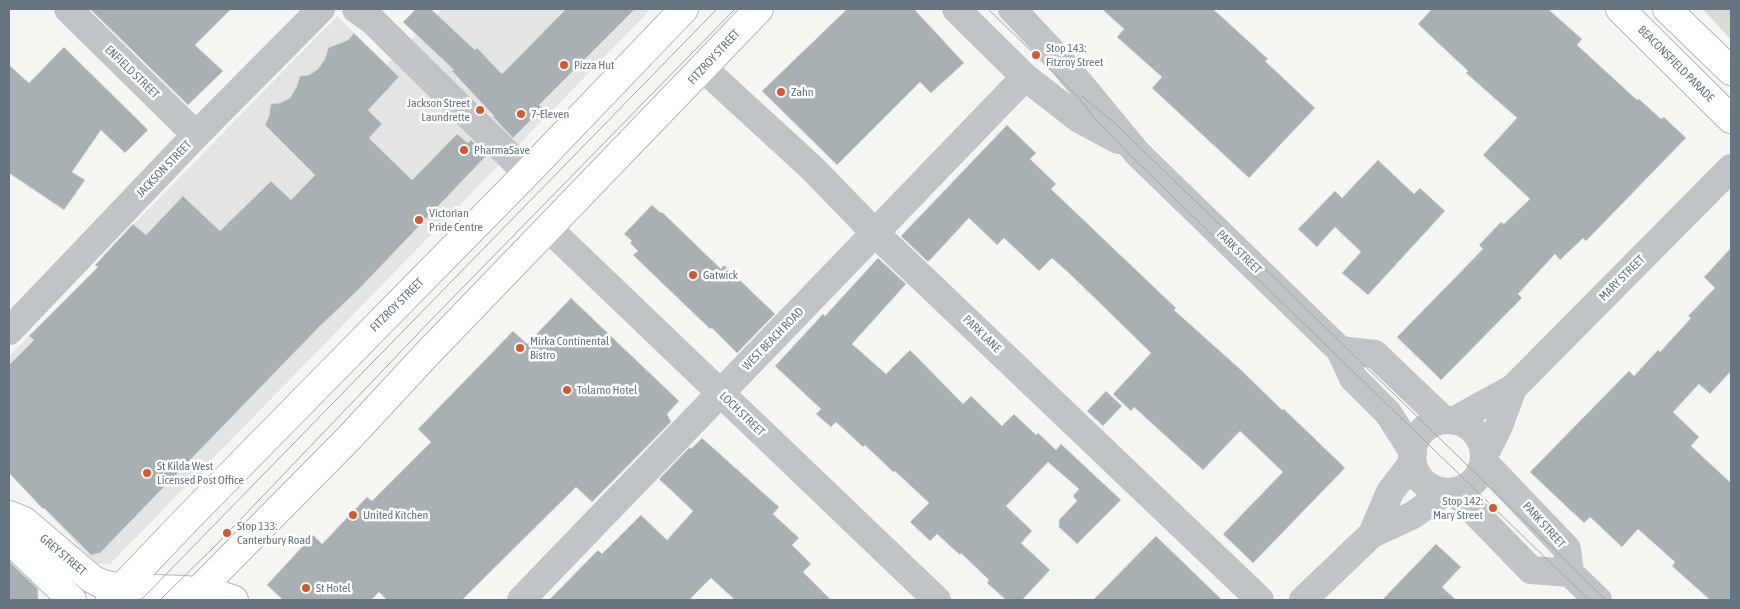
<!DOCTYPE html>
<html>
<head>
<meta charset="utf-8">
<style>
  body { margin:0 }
  #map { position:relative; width:1740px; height:609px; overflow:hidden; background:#f5f5f2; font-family:"Asap Condensed",sans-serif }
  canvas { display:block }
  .frame { position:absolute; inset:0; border:10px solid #657582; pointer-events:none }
</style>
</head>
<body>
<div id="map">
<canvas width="1740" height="609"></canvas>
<div class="frame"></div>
</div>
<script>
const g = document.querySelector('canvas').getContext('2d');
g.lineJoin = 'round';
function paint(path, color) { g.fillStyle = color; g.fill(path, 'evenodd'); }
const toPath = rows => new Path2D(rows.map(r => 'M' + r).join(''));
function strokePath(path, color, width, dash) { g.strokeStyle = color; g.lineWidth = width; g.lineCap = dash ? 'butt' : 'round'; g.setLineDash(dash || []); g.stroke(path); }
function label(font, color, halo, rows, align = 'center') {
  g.font = font + ' "Asap Condensed",sans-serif'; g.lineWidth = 5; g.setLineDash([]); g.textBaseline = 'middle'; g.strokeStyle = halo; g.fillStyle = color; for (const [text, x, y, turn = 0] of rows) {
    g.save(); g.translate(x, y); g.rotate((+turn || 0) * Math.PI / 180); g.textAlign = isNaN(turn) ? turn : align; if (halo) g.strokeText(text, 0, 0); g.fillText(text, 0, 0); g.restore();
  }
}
paint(toPath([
  [442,9,651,9,110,564,95,563,9,472,9,356,95,270,135,223,337,16,386,65]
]), '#e3e4e3');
paint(toPath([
  [1703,9,1731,9,1731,40]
]), '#d6dcd3');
const building = toPath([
  [90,9,231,9,195,45,223,71,188,105,90,9],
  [416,9,431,9,475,50,477,48,502,74,566,9,635,9,539,105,543,108,513,138,493,117,494,116,452,71,454,70,403,22,416,9],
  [847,9,914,9,964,63,931,93,920,82,837,165,762,91,847,9],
  [1102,9,1213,9,1268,59,1265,61,1315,108,1249,178,1152,88,1162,77,1117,37,1124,29,1102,9],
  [1432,9,1548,9,1582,39,1577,45,1637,100,1639,99,1661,119,1664,117,1686,138,1586,241,1583,238,1560,260,1555,254,1518,294,1522,298,1441,380,1397,337,1483,249,1479,245,1501,222,1504,224,1530,199,1483,155,1517,118,1466,73,1468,71,1418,24,1432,9],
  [354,33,399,77,368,110,382,124,369,138,412,180,457,134,468,143,471,140,487,155,357,291,319,327,100,553,91,555,44,508,43,509,9,473,9,365,34,340,29,336,98,267,95,265,133,224,146,235,183,196,220,231,271,181,291,200,315,175,265,125,269,116,271,104,280,103,290,98,296,88,300,76,309,75,318,69,325,59,328,48,348,40,354,33],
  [64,47,148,130,125,153,101,130,72,172,85,180,64,210,9,173,9,65,29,83,64,47],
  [1007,125,1036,153,1030,159,1056,184,1051,189,1176,308,1174,310,1240,369,1282,410,1284,409,1345,468,1253,563,1223,534,1283,472,1240,431,1203,470,1134,407,1131,411,1113,394,1151,353,1070,274,1052,258,1039,271,1004,238,997,245,969,218,929,261,927,261,901,236,1007,125],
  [1378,160,1414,194,1420,188,1445,211,1368,295,1342,273,1361,252,1335,227,1317,247,1298,229,1335,191,1342,198,1378,160],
  [652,205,661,213,662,212,721,269,724,265,775,314,737,353,712,328,710,329,633,255,638,251,630,243,632,241,624,234,652,205],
  [1731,248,1731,371,1710,394,1699,384,1673,412,1699,437,1691,446,1731,483,1731,600,1710,600,1672,566,1675,562,1638,529,1622,547,1590,517,1584,523,1530,472,1629,371,1634,376,1658,350,1660,352,1691,318,1688,316,1715,288,1704,277,1731,248],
  [878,258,906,284,852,344,886,374,910,350,963,404,971,396,1002,426,1014,414,1036,435,1038,433,1056,450,1061,444,1121,500,1077,544,1059,527,1059,520,1077,501,1073,496,1079,489,1048,462,1006,506,1032,531,1021,543,1050,570,1022,600,1006,600,987,583,989,580,961,553,960,555,937,534,930,541,910,522,929,503,895,471,893,472,865,445,863,447,836,422,831,427,816,414,821,409,775,366,823,314,825,316,878,258],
  [571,298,679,401,667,414,671,422,592,502,576,487,462,600,387,600,379,592,371,600,283,600,267,585,313,535,322,544,367,497,372,501,431,442,418,429,513,331,527,344,571,298],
  [1106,391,1122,406,1103,426,1087,411,1106,391],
  [702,438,779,507,773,514,799,538,792,545,811,564,803,572,831,600,735,600,711,578,689,600,549,600,598,550,602,554,641,515,667,540,693,511,659,479,690,447,691,449,702,438],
  [1156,536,1222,600,1093,600,1156,536],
  [1436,544,1461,567,1442,587,1456,600,1382,600,1436,544],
  [9,561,38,589,38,600,9,600,9,561]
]);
paint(building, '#a8b0b4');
strokePath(building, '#d6d7d4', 1);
const secondary = toPath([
  [9,515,24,521,92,579,102,584,122,588],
  [9,534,18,548,72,600]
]);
const primary = toPath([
  [1620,9,1731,119],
  [1667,9,1731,71],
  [122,588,185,590,217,594,234,600],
  [110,600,190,516,527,173,684,9],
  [189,600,350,437,426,355,759,9]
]);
strokePath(secondary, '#b3b8bc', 30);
strokePath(primary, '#b3b8bb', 30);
strokePath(toPath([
  [68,9,196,135],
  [356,9,373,21,395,43,527,173],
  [956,9,1025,77,1079,119,1118,140],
  [1012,9,1061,61,1137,153,1340,350,1353,378,1388,413,1413,452],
  [703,68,813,169,875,233,1260,600],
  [548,228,937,600],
  [9,331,196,135,321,9],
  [1340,350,1375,354,1444,420],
  [1455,420,1513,388,1731,168],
  '1412 456a36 36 0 1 1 72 0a36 36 0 1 1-72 0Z',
  [1485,454,1499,426,1513,388],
  [1484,462,1567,549,1570,573,1598,600],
  [1455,492,1531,570,1570,573],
  [1372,534,1390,492,1413,462],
  [521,600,1025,77],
  [1303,600,1372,534,1413,515,1445,492]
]), '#c0c4c7', 28);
strokePath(secondary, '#fff', 28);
strokePath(primary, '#fff', 28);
strokePath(toPath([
  [988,9,1060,79,1079,98,1094,118,1135,160,1589,600],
  [1082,96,1119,127,1606,600],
  [141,600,717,9],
  [160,600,216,545,431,320,735,9]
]), '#a1a7ac', 1);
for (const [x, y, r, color] of [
  [1036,55,5,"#e05527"],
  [564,65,5,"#e05527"],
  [781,92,5,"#e05527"],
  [480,110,5,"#e05527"],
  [521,114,5,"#e05527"],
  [464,150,5,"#e05527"],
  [419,220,5,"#e05527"],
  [693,275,5,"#e05527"],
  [520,348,5,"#e05527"],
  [567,390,5,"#e05527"],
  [147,473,5,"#e05527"],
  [1493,508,5,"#e05527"],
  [353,515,5,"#e05527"],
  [227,533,5,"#e05527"],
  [306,588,5,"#e05527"]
]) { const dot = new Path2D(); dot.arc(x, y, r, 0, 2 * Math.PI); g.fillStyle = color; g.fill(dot); strokePath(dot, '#fff', 2); }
label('12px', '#657582', '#fff', [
  ["Stop 143:",1046,48],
  ["Fitzroy Street",1046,62],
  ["Pizza Hut",574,65],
  ["Zahn",791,92],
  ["Jackson Street",470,103,"right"],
  ["Laundrette",470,117,"right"],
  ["7-Eleven",531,114],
  ["PharmaSave",474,150],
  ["Victorian",429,213],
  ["Pride Centre",429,227],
  ["Gatwick",703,275],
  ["Mirka Continental",530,341],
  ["Bistro",530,355],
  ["Tolarno Hotel",577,390],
  ["St Kilda West",157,466],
  ["Licensed Post Office",157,480],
  ["Stop 142:",1483,501,"right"],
  ["Mary Street",1483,515,"right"],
  ["United Kitchen",363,515],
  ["Stop 133:",237,526],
  ["Canterbury Road",237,540],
  ["St Hotel",316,588]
], 'left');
label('12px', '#657582', '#fff', [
  ["FITZROY STREET",714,57,-47],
  ["BEACONSFIELD PARADE",1676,64,45],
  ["ENFIELD STREET",132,72,44],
  ["JACKSON STREET",164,169,-46],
  ["PARK STREET",1239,252,44],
  ["MARY STREET",1622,278,-45],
  ["FITZROY STREET",397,305,-45],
  ["PARK LANE",982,334,44],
  ["WEST BEACH ROAD",773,339,-46],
  ["LOCH STREET",742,414,44],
  ["PARK STREET",1544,525,48],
  ["GREY STREET",63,555,40]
]);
</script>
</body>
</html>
